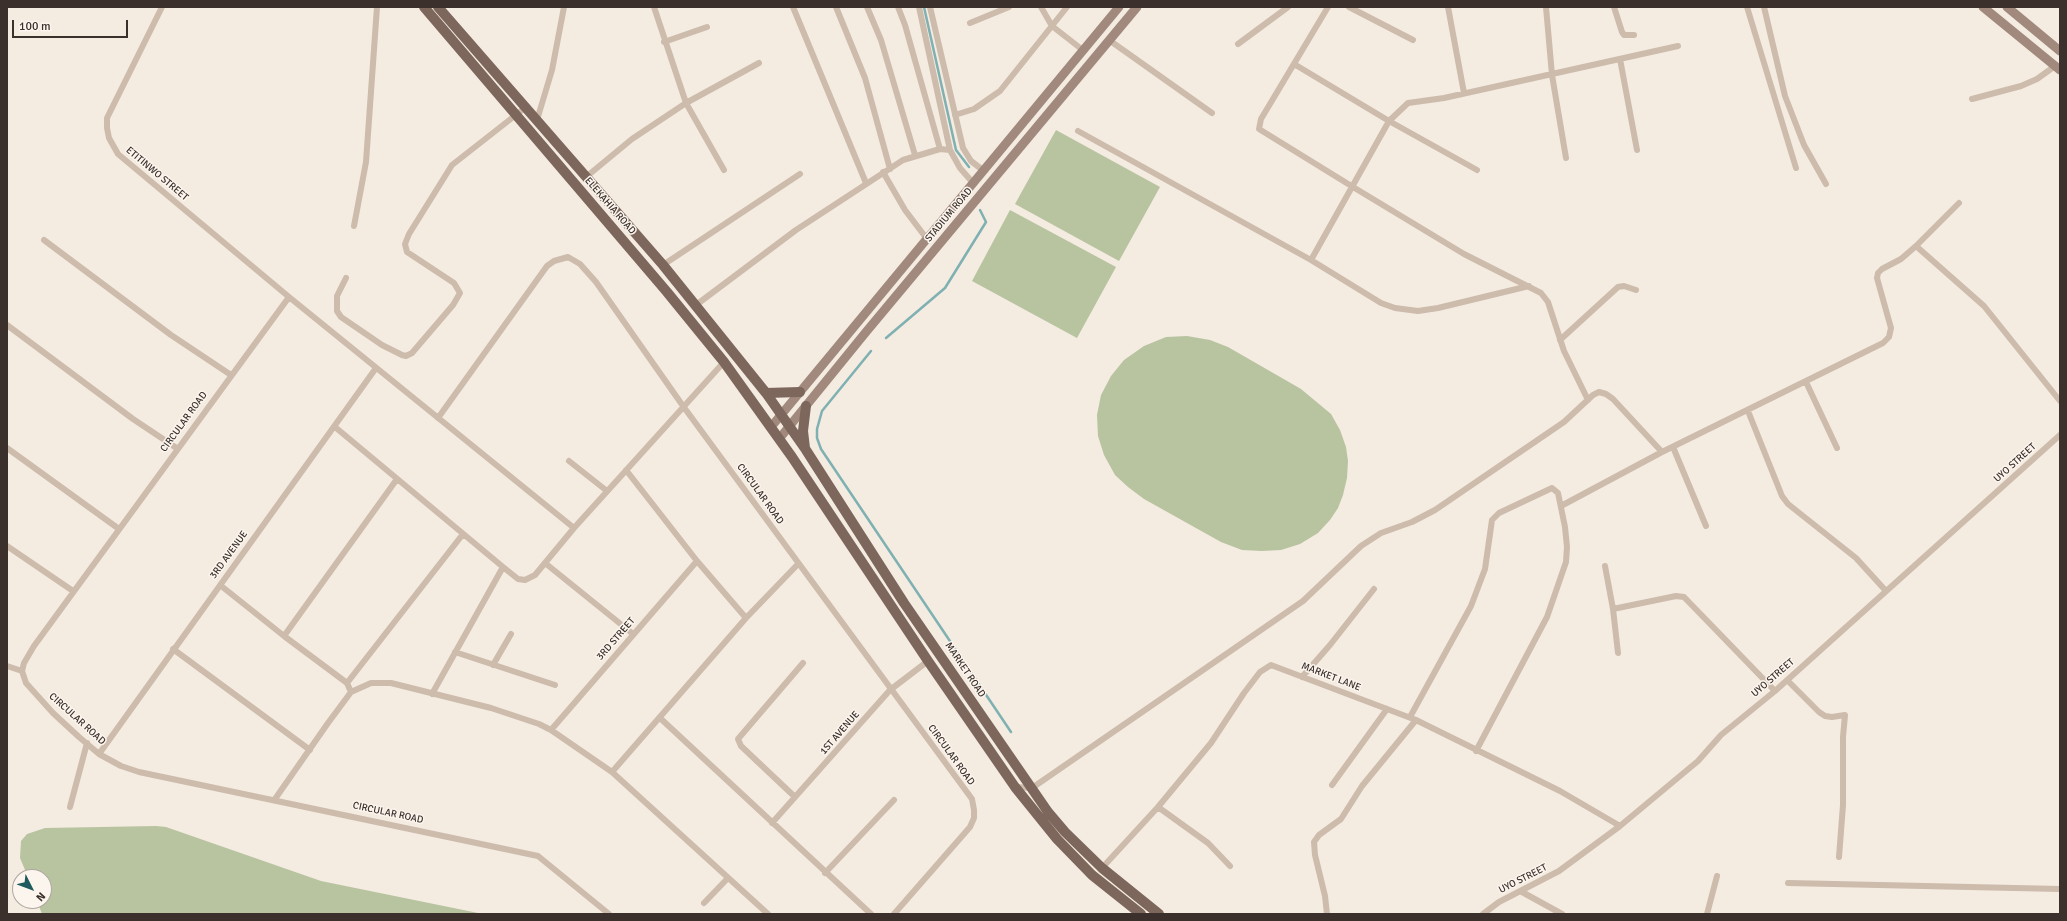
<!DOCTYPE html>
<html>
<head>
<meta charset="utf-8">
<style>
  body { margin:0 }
  #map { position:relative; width:2067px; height:921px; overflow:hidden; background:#f4ebe1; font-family:Signika,sans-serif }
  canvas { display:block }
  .frame { position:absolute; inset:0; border:8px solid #3b302b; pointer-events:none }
  .north { position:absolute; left:12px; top:869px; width:40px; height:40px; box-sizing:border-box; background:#fbf5ee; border:1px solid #aea6a0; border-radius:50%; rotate:132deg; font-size:11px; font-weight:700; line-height:16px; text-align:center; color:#3b302b }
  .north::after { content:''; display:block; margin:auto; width:14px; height:18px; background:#1f5a5e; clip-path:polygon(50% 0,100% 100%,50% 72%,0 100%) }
  .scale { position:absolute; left:12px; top:20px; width:116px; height:18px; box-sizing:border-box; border:2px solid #3b302b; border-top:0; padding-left:5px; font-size:12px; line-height:14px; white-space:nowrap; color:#3b302b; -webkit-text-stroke:3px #fbf5ee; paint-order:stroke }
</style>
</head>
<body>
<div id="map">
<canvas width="2067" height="921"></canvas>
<div class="frame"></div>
<div class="north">N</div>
<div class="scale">100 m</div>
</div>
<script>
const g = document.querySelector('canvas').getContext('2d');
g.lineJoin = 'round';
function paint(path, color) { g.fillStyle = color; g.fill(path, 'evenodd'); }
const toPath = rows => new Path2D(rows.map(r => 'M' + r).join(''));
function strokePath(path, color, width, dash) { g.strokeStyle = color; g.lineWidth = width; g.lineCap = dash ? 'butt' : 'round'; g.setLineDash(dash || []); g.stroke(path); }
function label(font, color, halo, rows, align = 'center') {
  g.font = font + ' Signika,sans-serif'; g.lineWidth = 3; g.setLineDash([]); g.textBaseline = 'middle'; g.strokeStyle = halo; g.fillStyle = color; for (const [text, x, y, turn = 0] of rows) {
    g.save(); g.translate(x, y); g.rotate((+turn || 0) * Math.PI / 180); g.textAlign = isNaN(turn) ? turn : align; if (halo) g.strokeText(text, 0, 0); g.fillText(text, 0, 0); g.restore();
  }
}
paint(toPath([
  [1056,130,1160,187,1119,261,1015,204],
  [1010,210,1116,267,1077,338,972,281],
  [1187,336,1210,340,1228,347,1301,389,1331,414,1340,430,1346,447,1348,461,1347,478,1343,495,1338,508,1330,520,1318,533,1300,544,1281,550,1262,551,1242,550,1221,542,1144,499,1128,487,1115,475,1104,455,1098,436,1097,415,1101,395,1111,376,1124,360,1144,346,1166,337],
  [156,826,166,827,321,881,483,914,42,914,37,901,44,901,44,877,28,877,20,858,21,841,27,834,45,828]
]), '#b8c4a0');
strokePath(toPath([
  [924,7,956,150,969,167],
  [886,338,945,288,986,222,980,210],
  [871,351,822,411,817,429,817,438,821,449,1011,732]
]), '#7fb0b2', 2.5);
strokePath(toPath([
  [162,7,107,118,107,128,109,138,118,154,289,297,574,528],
  [654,7,686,103,724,170],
  [793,7,866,183],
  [836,7,865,78,890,169],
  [867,7,881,40,915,155],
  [898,7,905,25,940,149],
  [919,7,950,150,960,168,974,184],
  [930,7,963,148,971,161,984,171],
  [1041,7,1052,26,1084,51],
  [1328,7,1261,119,1259,129,1353,187,1464,254,1541,293,1548,302,1564,351,1588,400],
  [1349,7,1413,40],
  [1448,7,1464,93],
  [1546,7,1552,75,1566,158],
  [1614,7,1622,32,1624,35,1634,35],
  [1747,7,1796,168],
  [1764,7,1785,96,1804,145,1826,184],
  [970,23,1009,7],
  [1109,40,1212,113],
  [664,42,707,27],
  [1238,44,1288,7],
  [1620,59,1637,150],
  [1294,64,1389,121,1477,170],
  [1972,99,2021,86,2037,79,2055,66],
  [955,115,974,109,1000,91,1067,7],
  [537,120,552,70,564,7],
  [1078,131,1311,260,1381,303,1395,308,1418,311,1438,308,1529,286],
  [883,172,905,210,927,239],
  [586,177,632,139,686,103,759,63],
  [354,226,366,162,377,7],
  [44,240,171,335,231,375],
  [1916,246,1984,306,2060,401],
  [1311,260,1389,121,1408,103,1444,98,1678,46],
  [663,265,800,174],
  [346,278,337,296,337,311,341,317,382,345,402,355,406,356,412,353,453,305,460,293,454,283,407,252,405,244,409,234,452,165,526,107],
  [289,297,34,646,24,663,22,671,26,683,53,713,79,737,99,754,121,766,139,772,538,856,609,914],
  [696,305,796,230,903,160,940,149,950,150],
  [7,325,133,419,178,449],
  [1560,340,1618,287,1624,286,1636,290],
  [1806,382,1837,448],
  [1748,411,1782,496,1788,504,1856,558,1886,591],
  [438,418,547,266,554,261,568,257,580,264,596,282,683,406,972,799,974,810,974,818,970,827,894,914],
  [335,427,503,567,518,579,525,580,535,575,574,528,724,362],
  [1673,447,1706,526],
  [7,448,119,529],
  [569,461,607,491],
  [626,470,697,561,746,618],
  [1561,506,1662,452,1883,343,1889,337,1891,328,1877,278,1878,273,1882,269,1901,259,1916,246,1959,203],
  [7,546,73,591],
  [545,563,633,634],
  [1605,566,1613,609,1618,653],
  [220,585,284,636,347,683,351,692],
  [1613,609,1676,596,1684,597,1775,691],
  [284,636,397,479],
  [173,649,310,750],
  [455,652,555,685],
  [493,665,511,634],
  [7,666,22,671],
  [1302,677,1330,645,1374,589],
  [1787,680,1819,712,1825,716,1832,717,1845,715,1843,737,1843,805,1839,857],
  [347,683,463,534],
  [432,694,503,567],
  [1410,717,1471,606,1485,569,1492,520,1499,513,1552,488,1558,493,1565,527,1567,547,1566,562,1547,617,1476,751],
  [660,718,871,914],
  [551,730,697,561],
  [99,754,376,368],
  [612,772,746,618,798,564],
  [1332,785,1387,709],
  [1015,787,1032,788,1303,601,1361,546,1381,533,1412,522,1435,510,1564,422,1593,395,1599,392,1606,394,1613,399,1662,452],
  [795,797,741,746,738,739,803,663],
  [275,799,328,723,351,692,371,683,391,683,491,708,539,724,551,730,612,772,768,914],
  [70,807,87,743],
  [1158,807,1208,843,1230,866],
  [772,823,890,690,928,661],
  [1102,868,1158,807,1211,743,1244,693,1260,672,1271,665,1416,720,1560,791,1620,826],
  [825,873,894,800],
  [1788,883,2060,889],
  [1522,892,1562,914],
  [704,903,728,878],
  [1327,914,1325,896,1315,855,1314,842,1319,835,1341,819,1362,786,1416,720],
  [1483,914,1499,902,1559,871,1620,826,1698,761,1721,735,1775,691,2060,435],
  [1707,914,1717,876]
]), '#cdbbac', 6);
strokePath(toPath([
  [1983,7,2060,70],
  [2007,7,2060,51],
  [771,427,1119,7],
  [779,439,866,332,1137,7]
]), '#a18a7d', 9);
strokePath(toPath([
  [424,7,667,292,724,362,792,457,928,661,1015,787,1057,839,1092,875,1141,914],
  [438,7,663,265,766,393,806,450,904,603,1048,812,1065,832,1102,868,1159,914],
  [766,393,800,392],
  [805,448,803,431,806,406]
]), '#7d675c', 10);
label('10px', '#3b302b', '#fbf5ee', [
  ["ETITINWO STREET",157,174,40],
  ["ELEKAHIA ROAD",610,206,49],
  ["STADIUM ROAD",949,215,-50],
  ["CIRCULAR ROAD",184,422,-54],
  ["UYO STREET",2015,463,-42],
  ["CIRCULAR ROAD",760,494,54],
  ["3RD AVENUE",229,555,-54],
  ["3RD STREET",616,639,-49],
  ["MARKET ROAD",965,670,56],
  ["MARKET LANE",1331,677,21],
  ["UYO STREET",1773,678,-41],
  ["CIRCULAR ROAD",77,719,42],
  ["1ST AVENUE",840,733,-49],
  ["CIRCULAR ROAD",951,755,54],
  ["CIRCULAR ROAD",388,813,12],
  ["UYO STREET",1523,879,-27]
]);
</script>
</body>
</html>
